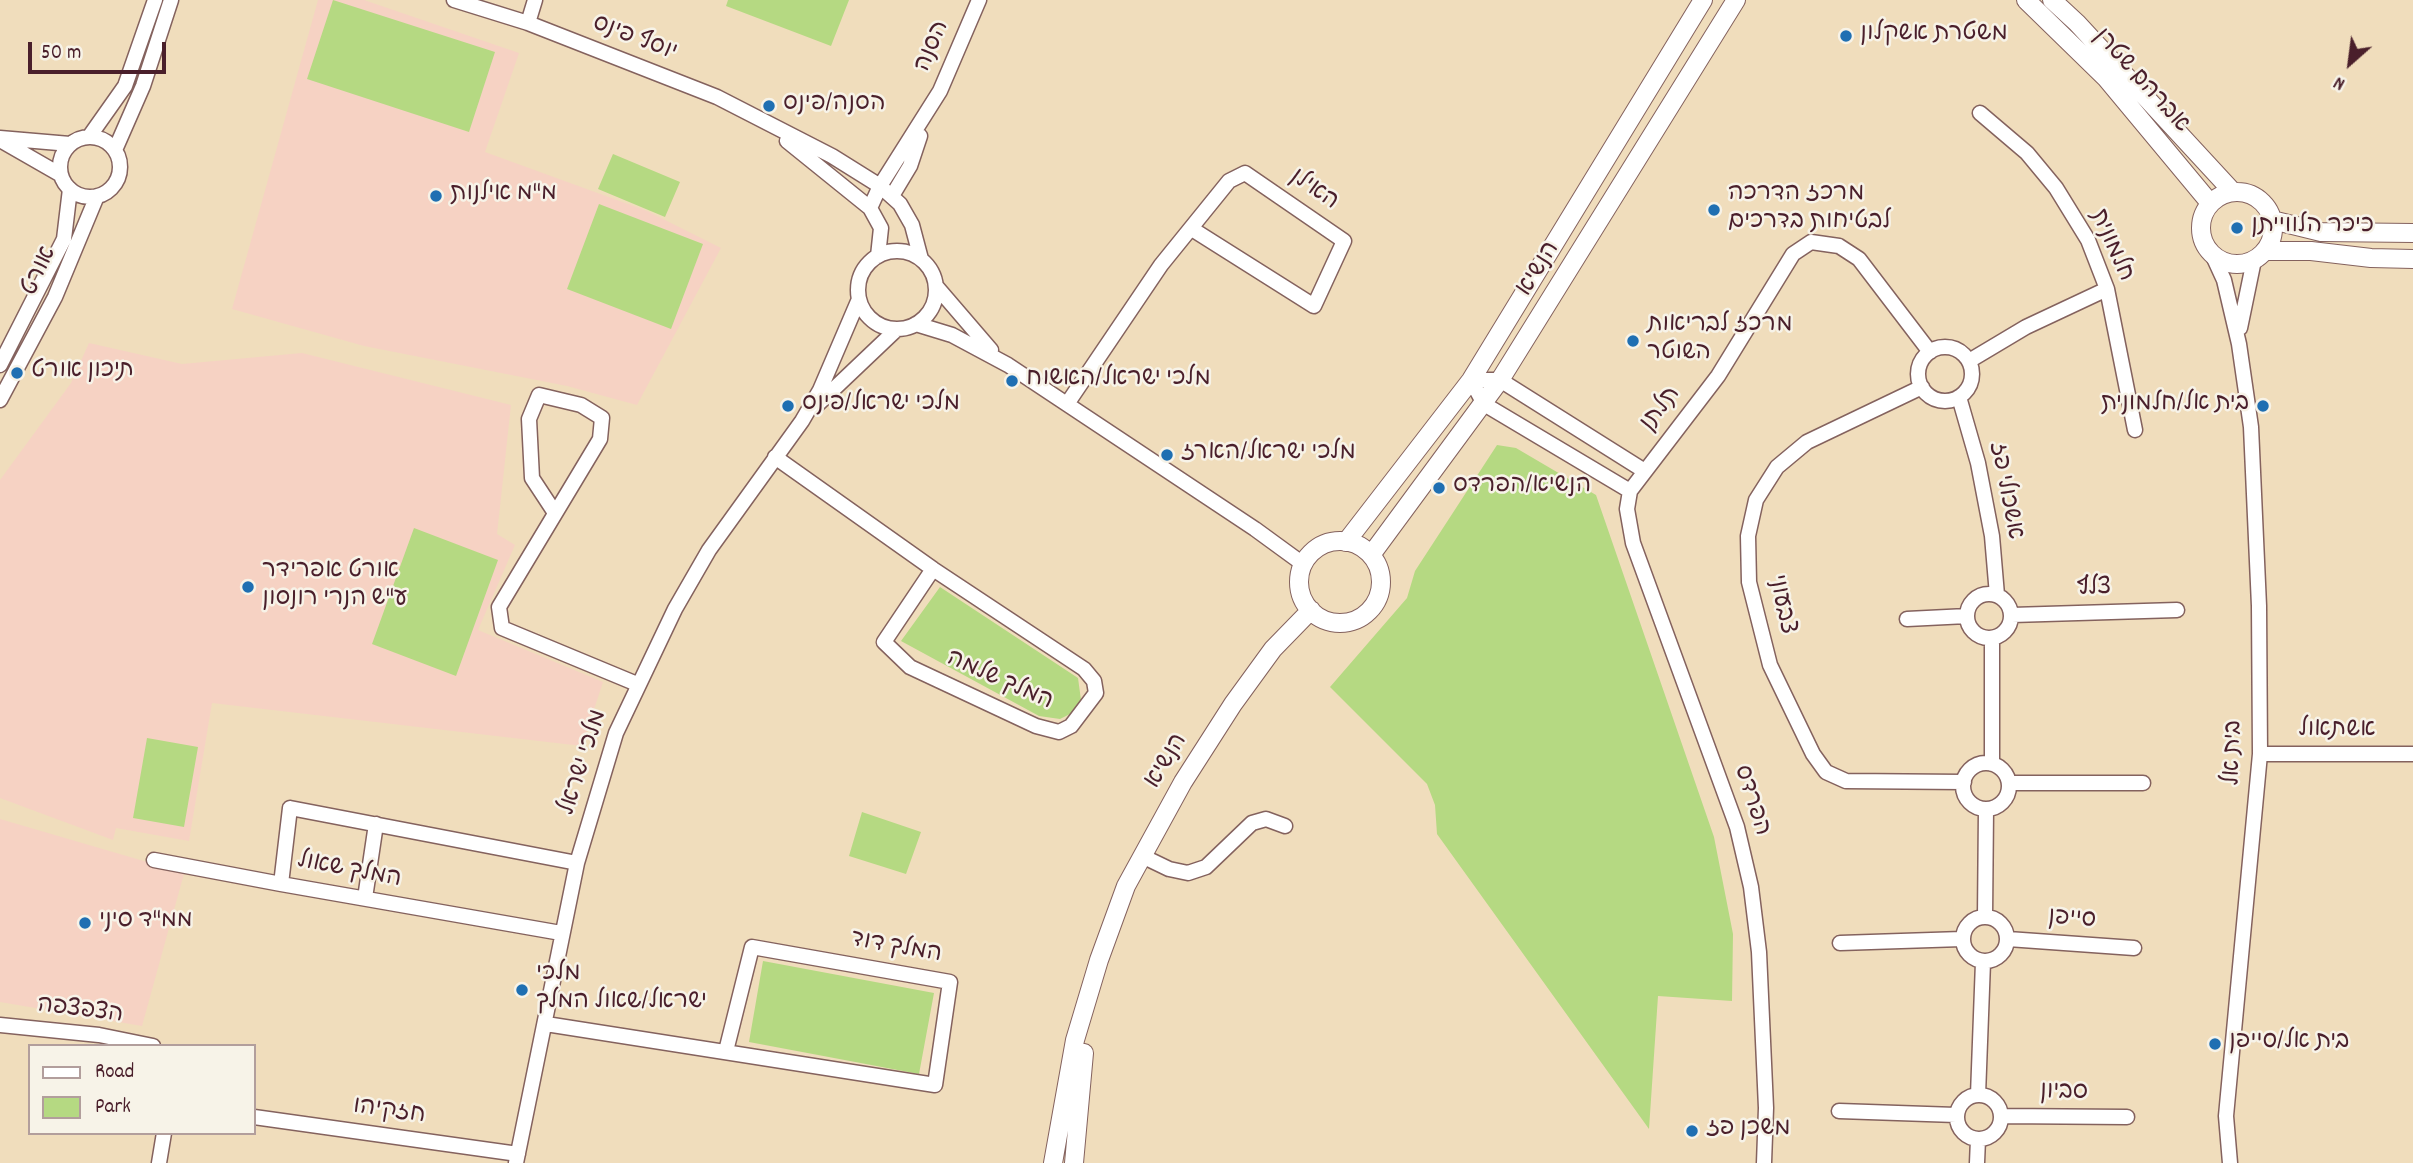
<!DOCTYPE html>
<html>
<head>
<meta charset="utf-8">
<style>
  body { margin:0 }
  #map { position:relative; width:2413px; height:1163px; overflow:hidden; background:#f0ddbc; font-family:Dekko,sans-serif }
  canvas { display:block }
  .legend { position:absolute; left:28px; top:1044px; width:228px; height:91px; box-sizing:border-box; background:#f7f3e8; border:2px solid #b29e9c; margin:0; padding:9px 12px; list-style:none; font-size:21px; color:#4a1f2b }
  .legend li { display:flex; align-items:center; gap:14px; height:35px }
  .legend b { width:35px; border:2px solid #b29e9c }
  .north { position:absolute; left:2315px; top:28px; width:70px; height:70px; -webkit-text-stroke:5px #f7f3e8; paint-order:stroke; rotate:208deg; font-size:19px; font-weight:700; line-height:28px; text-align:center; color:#4a1f2b }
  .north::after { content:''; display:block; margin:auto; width:24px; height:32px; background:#4a1f2b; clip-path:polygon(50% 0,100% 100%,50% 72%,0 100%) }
  .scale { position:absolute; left:28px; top:42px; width:138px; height:32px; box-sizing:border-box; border:4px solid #4a1f2b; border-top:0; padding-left:9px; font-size:21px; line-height:24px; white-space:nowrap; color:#4a1f2b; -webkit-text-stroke:5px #f7f3e8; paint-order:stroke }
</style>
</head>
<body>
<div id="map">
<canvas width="2413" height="1163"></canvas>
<ul class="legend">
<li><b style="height:9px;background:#fff"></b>Road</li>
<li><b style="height:19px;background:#b5d982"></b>Park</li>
</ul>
<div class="north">N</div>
<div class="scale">50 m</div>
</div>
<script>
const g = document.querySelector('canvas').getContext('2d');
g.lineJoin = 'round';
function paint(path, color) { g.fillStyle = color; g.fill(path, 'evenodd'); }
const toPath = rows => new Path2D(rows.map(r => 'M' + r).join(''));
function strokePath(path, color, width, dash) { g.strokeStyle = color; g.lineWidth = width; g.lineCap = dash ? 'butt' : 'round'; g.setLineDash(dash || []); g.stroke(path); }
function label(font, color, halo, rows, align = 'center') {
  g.font = font + ' Dekko,"Playpen Sans Hebrew",sans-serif'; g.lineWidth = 5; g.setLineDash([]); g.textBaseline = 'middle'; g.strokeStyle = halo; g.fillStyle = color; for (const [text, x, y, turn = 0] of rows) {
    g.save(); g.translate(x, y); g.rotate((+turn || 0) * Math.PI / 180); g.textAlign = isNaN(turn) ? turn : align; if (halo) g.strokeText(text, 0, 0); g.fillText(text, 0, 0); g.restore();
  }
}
paint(toPath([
  [318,0,364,0,519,53,485,152,647,211,721,248,637,405,567,386,364,346,232,309],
  [89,343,182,364,302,353,511,405,497,534,515,545,478,630,603,682,582,746,212,703,189,841,116,828,113,840,0,798,0,480,71,383],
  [0,819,154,864,185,870,142,1026,0,1002]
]), '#f6d2c3');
paint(toPath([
  [333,0,495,52,469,132,307,79],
  [728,0,849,0,831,46,726,6],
  [613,154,680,182,665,217,598,189],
  [599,204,703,244,671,329,567,289],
  [1497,445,1516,448,1596,495,1714,837,1733,934,1732,1001,1658,996,1649,1129,1437,834,1435,805,1427,784,1330,687,1407,598,1415,571],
  [414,528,498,560,456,676,372,644],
  [940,587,1078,678,1081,700,1074,712,1060,719,1039,716,901,641],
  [147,738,198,747,184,827,133,818],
  [862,812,921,832,906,874,849,856],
  [763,961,934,993,919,1074,749,1042]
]), '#b5d982');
const minor = toPath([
  [454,0,528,23,717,97,832,156,880,186,900,204,912,225,921,259],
  [528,23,535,0],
  [1980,113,2027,153,2056,188,2088,240,2107,289,2135,430],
  [89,137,125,86,155,0],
  '60 167a30 30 0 1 1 60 0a30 30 0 1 1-60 0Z',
  [0,138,70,144],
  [0,140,61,175],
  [787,141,870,208,881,228,878,256],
  [115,150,143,86,171,0],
  [892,196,910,166,920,136],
  [870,208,880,186,940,91,979,0],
  '858 290a39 39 0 1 1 78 0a39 39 0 1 1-78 0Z',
  [2213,256,2224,280,2239,344,2251,427,2259,606,2260,754,2226,1116,2230,1163],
  [936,286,991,350],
  [916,324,952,335,1008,365,1255,529,1303,564],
  [2240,328,2254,260],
  '1918 374a27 27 0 1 1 54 0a27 27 0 1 1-54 0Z',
  [1969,361,2026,327,2107,289],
  [0,365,64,239,70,189],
  [1922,387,1807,442,1777,467,1756,500,1748,536,1749,582,1770,665,1813,754,1826,772,1846,781,1964,782],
  [1959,397,1978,463,1992,536,1997,595],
  [0,400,55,297,97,196],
  [818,404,897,329],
  [1067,404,1161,265,1229,181,1245,173,1344,241,1314,306,1192,229],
  [775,457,933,569,1084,669,1094,681,1096,693,1071,726,1059,732,1036,726,910,667,884,642,933,569],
  [1630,491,1484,404,1471,380,1500,380,1643,470],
  [555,513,532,478,529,419,539,395,581,405,602,418,600,439,499,607,502,628,637,684],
  '1967 616a22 22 0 1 1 44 0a22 22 0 1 1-44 0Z',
  [2012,615,2177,610],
  [1907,619,1967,616],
  [1992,639,1992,764],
  [2260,754,2413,754],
  '1963 786a23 23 0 1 1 46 0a23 23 0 1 1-46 0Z',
  [2009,783,2143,783],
  [1142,856,1169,869,1188,873,1206,867,1252,823,1266,819,1285,826],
  [154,860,281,884],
  [365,898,376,824],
  '1963 939a22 22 0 1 1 44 0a22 22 0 1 1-44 0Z',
  [1985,917,1986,809],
  [561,933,281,884,290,808,577,863],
  [2008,939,2134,948],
  [1840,943,1962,939],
  [546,1024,935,1085,950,982,752,947,726,1051],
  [0,1025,99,1035,153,1046],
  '1957 1117a22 22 0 1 1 44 0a22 22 0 1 1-44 0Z',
  [1978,1095,1983,962],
  [1839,1111,1956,1115],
  [2001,1116,2127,1117],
  [254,1117,518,1154],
  [159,1163,164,1133],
  [516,1163,577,863,616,733,675,609,709,550,802,421,820,390,859,299],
  [1764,1163,1766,1108,1759,952,1751,887,1737,827,1633,543,1627,509,1630,491,1718,376,1793,254,1811,242,1839,246,1859,259,1930,352],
  [1977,1163,1978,1139]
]);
const tertiary = toPath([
  [2026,0,2106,78,2210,203],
  [2052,0,2077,23,2233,192],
  '2201 228a36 36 0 1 1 72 0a36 36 0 1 1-72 0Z',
  [2272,220,2321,232,2413,233],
  [2265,251,2311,251,2371,258,2413,259],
  '1299 582a41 41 0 1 1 82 0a41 41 0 1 1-82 0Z',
  [1346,542,1471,380,1703,0],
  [1371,555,1500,380,1736,0],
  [1053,1163,1075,1040,1099,960,1126,886,1183,782,1233,704,1273,649,1311,610],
  [1074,1163,1084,1053]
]);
strokePath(minor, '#84625e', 17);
strokePath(tertiary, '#84625e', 20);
strokePath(minor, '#fff', 14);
strokePath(tertiary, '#fff', 18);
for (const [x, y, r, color] of [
  [1846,36,7,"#1f6fb2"],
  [769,106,7,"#1f6fb2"],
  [436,196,7,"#1f6fb2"],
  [1714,210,7,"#1f6fb2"],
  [2237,228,7,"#1f6fb2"],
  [1633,341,7,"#1f6fb2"],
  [17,373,7,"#1f6fb2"],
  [1012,381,7,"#1f6fb2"],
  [788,406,7,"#1f6fb2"],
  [2263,406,7,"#1f6fb2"],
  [1167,455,7,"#1f6fb2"],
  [1439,488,7,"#1f6fb2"],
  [248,587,7,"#1f6fb2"],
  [85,923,7,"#1f6fb2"],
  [522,990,7,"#1f6fb2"],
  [2215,1044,7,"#1f6fb2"],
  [1692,1131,7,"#1f6fb2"]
]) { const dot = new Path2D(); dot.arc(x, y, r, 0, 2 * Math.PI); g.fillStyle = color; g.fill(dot); strokePath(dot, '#f7f3e8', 2.5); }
label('24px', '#4a1f2b', '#f7f3e8', [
  ["משטרת אשקלון",1860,36],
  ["הסנה/פינס",783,106],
  ["מ\"מ אילנות",450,196],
  ["מרכז הדרכה",1728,196],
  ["לבטיחות בדרכים",1728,224],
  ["כיכר הלווייתן",2251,228],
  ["מרכז לבריאות",1647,327],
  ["השוטר",1647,355],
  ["תיכון אורט",31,373],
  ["מלכי ישראל/האשוח",1026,381],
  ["מלכי ישראל/פינס",802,406],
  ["בית אל/חלמונית",2249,406,"right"],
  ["מלכי ישראל/הארז",1181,455],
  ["הנשיא/הפרדס",1453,488],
  ["אורט אפרידר",262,573],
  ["ע\"ש הנרי רונסון",262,601],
  ["ממ\"ד סיני",99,923],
  ["מלכי",536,976],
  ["ישראל/שאול המלך",536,1004],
  ["בית אל/סייפן",2229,1044],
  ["משכן פז",1706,1131]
], 'left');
label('24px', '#4a1f2b', '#f7f3e8', [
  ["יוסף פינס",634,40,21],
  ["הסנה",934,47,-67],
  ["אברהם שטרן",2140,82,48],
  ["האילן",1313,191,35],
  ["חלמונית",2110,246,66],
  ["הנשיא",1540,270,-58],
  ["אורט",41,272,-65],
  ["תלתן",1662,410,-52],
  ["אשכולי פז",2004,491,79],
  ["צלף",2094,590,-2],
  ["צבעוני",1780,605,78],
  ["המלך שלמה",999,682,24],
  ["אשתאול",2337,732],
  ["בית אל",2235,753,-88],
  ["הנשיא",1168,762,-59],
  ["מלכי ישראל",585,763,-72],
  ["הפרדס",1750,801,72],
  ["המלך שאול",349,872,11],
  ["סייפן",2072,921,4],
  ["המלך דוד",896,949,10],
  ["הצפצפה",80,1012,7],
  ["סביון",2064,1094,1],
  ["חזקיהו",389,1113,8]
]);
</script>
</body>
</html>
